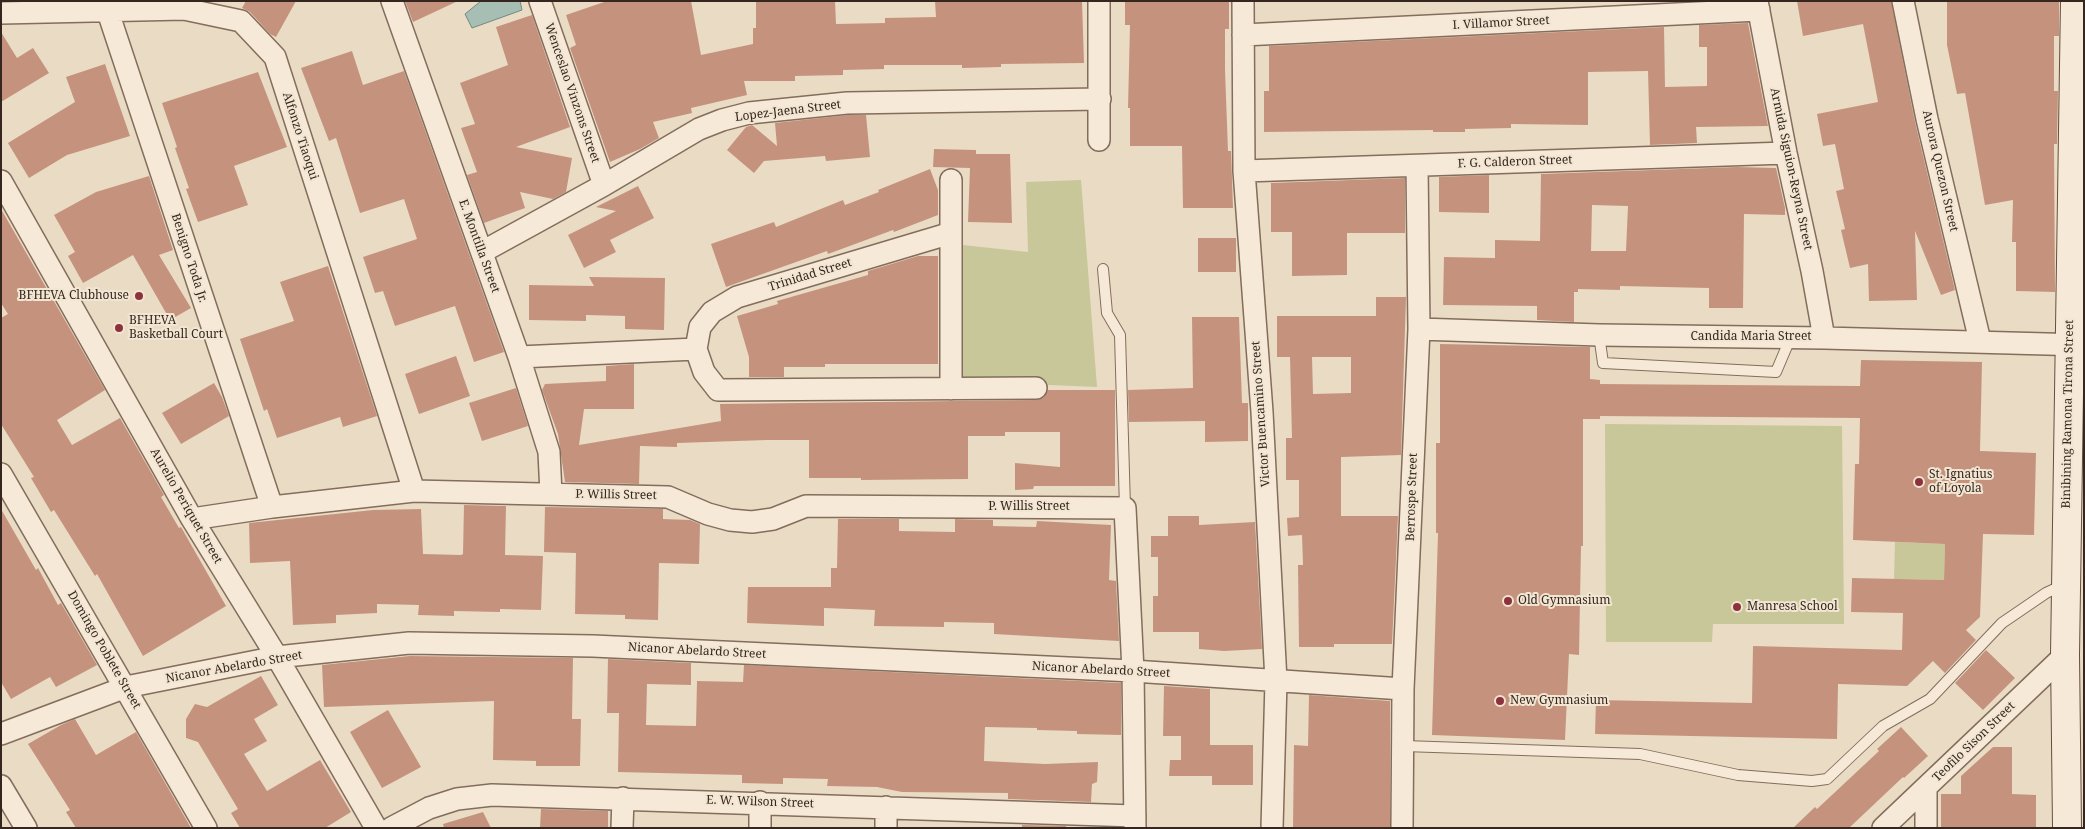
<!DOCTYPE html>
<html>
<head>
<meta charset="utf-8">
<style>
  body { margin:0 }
  #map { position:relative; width:2085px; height:829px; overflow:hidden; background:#eadbc4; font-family:"Noto Serif",serif }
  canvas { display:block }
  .frame { position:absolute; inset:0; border:2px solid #35271f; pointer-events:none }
</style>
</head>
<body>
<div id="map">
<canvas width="2085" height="829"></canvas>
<div class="frame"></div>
</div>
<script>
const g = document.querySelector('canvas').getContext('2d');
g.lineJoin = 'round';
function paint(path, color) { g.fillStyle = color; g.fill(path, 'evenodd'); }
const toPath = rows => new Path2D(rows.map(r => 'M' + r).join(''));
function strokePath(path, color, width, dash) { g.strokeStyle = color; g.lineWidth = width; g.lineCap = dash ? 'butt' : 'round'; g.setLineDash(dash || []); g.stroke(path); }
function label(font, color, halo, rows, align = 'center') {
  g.font = font + ' "Noto Serif",serif'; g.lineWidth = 4; g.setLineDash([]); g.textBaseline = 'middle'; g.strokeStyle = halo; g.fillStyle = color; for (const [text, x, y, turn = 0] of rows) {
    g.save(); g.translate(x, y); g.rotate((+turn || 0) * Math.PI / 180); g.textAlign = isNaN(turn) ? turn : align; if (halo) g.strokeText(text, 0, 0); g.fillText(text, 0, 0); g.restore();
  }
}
paint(toPath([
  [1081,180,1097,387,954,381,953,244,1028,252,1026,182],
  [1605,424,1842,426,1844,624,1713,624,1712,642,1606,642],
  [1895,542,1945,544,1944,580,1894,579]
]), '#c7c799');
const water = toPath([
  [481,1,520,1,522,10,472,28,465,14,481,1]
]);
paint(water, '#a6beb4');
strokePath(water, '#6d8b80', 1);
paint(toPath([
  [246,1,296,1,276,37,270,34,250,12,242,8],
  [405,1,458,1,413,22],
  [607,1,691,1,701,55,753,44,753,28,756,28,756,1,835,1,836,24,885,23,885,18,936,17,935,1,1082,1,1084,63,1001,64,1001,67,962,68,962,65,884,65,884,69,843,70,843,75,795,76,795,81,744,81,747,95,691,108,692,113,653,122,659,138,640,149,610,162,570,48,576,45,566,15],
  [1125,1,1229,1,1229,29,1225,29,1225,70,1228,151,1231,151,1233,208,1183,208,1182,146,1130,146,1130,108,1128,108,1130,25,1125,25],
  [1797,1,1891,1,1915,122,1955,290,1941,295,1915,231,1917,300,1869,301,1868,264,1850,268,1841,230,1845,229,1836,191,1844,189,1835,144,1823,146,1817,114,1878,102,1872,70,1863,24,1803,36],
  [1947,1,2059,1,2059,36,2054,36,2054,91,2058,91,2057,144,2054,144,2055,292,2016,291,2016,242,2012,242,2013,200,1985,205,1965,93,1957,94,1947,45],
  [532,15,570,127,516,147,572,158,566,192,553,199,520,192,525,208,484,223,467,175,477,172,461,128,475,124,460,83,508,65,496,27],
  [1748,23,1768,126,1696,127,1697,143,1650,145,1648,71,1588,72,1588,125,1511,124,1511,128,1465,129,1465,132,1433,132,1433,130,1264,132,1264,91,1269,91,1269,46,1664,27,1665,87,1707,86,1707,47,1699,47,1699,25],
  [1,32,17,58,33,48,49,73,1,102],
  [352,51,363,85,404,71,504,352,474,362,455,306,395,326,383,291,375,293,363,257,417,239,404,199,360,213,336,138,329,141,301,68],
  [105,64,130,136,67,155,29,178,8,143,75,102,66,77],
  [258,72,287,147,234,166,248,205,198,222,186,189,189,188,175,148,177,147,162,103],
  [848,115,866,115,870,157,826,161,825,156,764,161,754,173,727,150,746,127,752,125,777,146,775,123],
  [934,149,976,150,976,154,1010,154,1012,223,968,222,970,168,933,167],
  [1737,167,1776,168,1785,208,1785,215,1744,214,1743,308,1709,308,1709,288,1665,287,1620,286,1620,290,1578,289,1578,292,1574,292,1574,322,1537,320,1537,306,1443,305,1444,257,1495,258,1495,240,1540,241,1541,174],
  [1592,205,1628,206,1626,251,1591,251],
  [930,169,938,190,938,215,894,232,893,230,828,254,827,251,726,287,711,244,774,222,776,227,843,200,845,205,879,192,878,190],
  [1489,175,1489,213,1439,212,1439,177],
  [149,176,173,250,159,255,191,308,170,320,133,255,83,283,68,256,75,252,54,215,96,192],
  [1405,178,1405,233,1347,233,1347,275,1292,276,1292,232,1271,232,1271,183],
  [638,186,654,218,610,240,616,252,584,268,568,235,616,211,596,207],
  [1,209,105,390,57,420,72,445,120,418,164,495,161,497,179,528,181,527,226,606,143,656,97,574,95,576,54,510,51,512,31,478,34,477,1,424,1,318,8,314,1,303],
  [1198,238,1236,238,1236,272,1198,272],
  [918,256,938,256,938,364,825,364,825,367,784,367,784,377,749,377,749,357,737,316,778,304,777,301,868,275,868,271],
  [328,266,377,416,343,427,340,417,277,438,267,409,264,411,240,339,294,321,280,282],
  [589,277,665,278,664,330,625,329,625,316,586,315,586,321,529,320,529,285,594,286],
  [1376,297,1406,297,1401,455,1341,457,1341,516,1398,516,1392,644,1334,644,1334,647,1299,647,1298,565,1303,565,1302,535,1288,536,1287,518,1299,517,1299,480,1286,480,1286,438,1292,438,1290,357,1277,357,1277,316,1376,316],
  [1312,357,1351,357,1351,393,1313,394],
  [1192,317,1239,317,1242,403,1248,403,1248,441,1205,442,1205,421,1129,422,1128,390,1193,388],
  [1440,344,1590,347,1590,379,1600,380,1600,384,1860,386,1861,360,1982,362,1980,451,2036,453,2034,535,1983,534,1980,617,1966,630,1976,640,1945,673,1933,661,1907,686,1838,684,1837,739,1595,734,1596,700,1752,703,1753,646,1902,650,1903,613,1851,612,1852,578,1944,580,1945,544,1853,540,1855,464,1859,464,1860,418,1600,416,1600,419,1583,419,1583,546,1581,546,1579,655,1569,654,1565,740,1432,735,1438,533,1436,533,1436,443,1440,443],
  [456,356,470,396,419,414,405,374],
  [634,364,634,409,584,409,579,445,721,421,720,404,1036,400,1043,398,1048,390,1115,390,1115,486,1034,486,1033,489,1015,490,1015,463,1060,467,1060,432,1005,432,1005,436,968,436,968,479,861,480,861,478,809,478,809,440,767,440,677,443,677,447,640,446,639,484,565,482,558,434,542,390,545,384,606,381,606,366],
  [214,383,222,397,229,416,181,444,162,413],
  [516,388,528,426,482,441,469,403],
  [464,505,506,506,505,555,543,556,541,610,500,609,500,612,454,611,454,616,418,615,419,605,377,604,377,613,336,615,336,623,293,625,290,561,250,563,249,523,373,510,421,509,423,554,461,555,463,554],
  [545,507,663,509,663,519,690,520,700,524,699,564,659,563,658,620,625,619,625,615,575,614,576,553,544,552],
  [1,509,36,570,38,568,58,605,61,603,97,665,56,687,50,677,11,699,1,682],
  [1168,516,1199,516,1199,525,1255,522,1262,649,1224,651,1199,649,1199,632,1153,632,1153,596,1158,596,1158,557,1151,557,1151,536,1168,536],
  [838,519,899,519,899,531,955,532,955,519,993,520,993,526,1036,527,1037,521,1111,525,1109,580,1116,581,1119,641,994,634,994,623,944,622,944,627,874,626,875,610,824,608,824,626,747,623,748,587,831,587,831,568,837,568],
  [1986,650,2015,678,1983,710,1955,683],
  [410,656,573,658,572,719,581,719,580,766,536,766,536,761,493,760,494,701,324,707,322,665],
  [608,659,691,663,691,685,647,684,646,725,696,726,697,681,743,682,744,665,1121,683,1121,735,1077,734,1077,731,1037,730,1037,728,985,727,984,761,1045,764,1098,762,1097,782,1092,784,1091,802,1008,799,1008,793,902,792,877,787,827,786,828,779,783,778,783,784,742,783,742,775,618,772,619,713,607,713],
  [261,676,278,705,254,719,267,741,244,754,267,791,320,760,351,812,325,828,240,828,231,813,238,809,198,742,186,738,186,719,195,704,207,707],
  [1164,686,1210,689,1210,745,1253,745,1253,785,1212,785,1212,776,1169,776,1170,760,1181,760,1181,736,1163,736],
  [1309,695,1390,701,1390,828,1293,828,1294,745,1308,746],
  [388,710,421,767,382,788,350,732],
  [75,719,96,755,136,732,191,828,76,828,66,812,70,810,28,744,61,725],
  [1901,727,1928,756,1904,778,1903,777,1849,828,1793,828,1815,807,1817,809,1879,751,1877,749],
  [1993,747,2012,747,2012,794,2036,795,2036,828,1941,828,1941,794,1961,794,1961,776],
  [541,809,608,811,608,828,540,828],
  [483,812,491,828,444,828,443,824],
  [1022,825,1066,826,1066,828,1022,828]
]), '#c5937d');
const lane = toPath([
  [1103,269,1107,313,1120,335,1125,508],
  [1599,335,1603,363,1776,372,1790,339],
  [1404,746,1640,754,1738,775,1812,781,1827,779,1883,726,1930,699,2002,623,2046,593,2063,585]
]);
const street = toPath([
  [392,1,519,357,549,452,551,494],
  [540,1,604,185],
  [1099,1,1099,140],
  [1243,1,1244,171,1262,412,1276,681,1272,828],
  [1757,1,1786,153,1812,271,1824,338],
  [1903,1,1927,119,1980,341],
  [107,9,272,507],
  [1,13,184,9,241,21,275,57,414,491],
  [1243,35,1759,10],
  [1244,171,1786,153],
  [1,181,192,519,277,657,376,828],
  [951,233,737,297,712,312,700,327,696,349,704,372,718,390,1036,388],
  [482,252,604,185,699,129,722,120,749,113,847,103,1100,99],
  [1419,329,1599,335,1824,338,2084,345],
  [519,357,696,349],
  [951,389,951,180],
  [1,474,206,828],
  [192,519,272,507,414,491,668,497,708,514,730,520,752,522,773,519,806,506,1125,508,1133,671,1135,828],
  [1,734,126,687,277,657,409,643,593,646,1133,671,1403,689],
  [1,786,26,828],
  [1926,789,1926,828],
  [886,807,886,828],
  [391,828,429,808,457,799,492,795,1135,816],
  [622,828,623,798],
  [760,828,760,802],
  [1402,828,1403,689,1419,329,1417,166],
  [1883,828,2065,655]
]);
const secondary = toPath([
  [2067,828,2065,655,2075,1]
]);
strokePath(lane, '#836d5c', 12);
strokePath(street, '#836d5c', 24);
strokePath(secondary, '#654e3f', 30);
strokePath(lane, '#f6e9d7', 10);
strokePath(street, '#f6e9d7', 21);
strokePath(secondary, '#f6e9d7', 28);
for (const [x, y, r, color] of [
  [139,296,5,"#8d313c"],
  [119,328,5,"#8d313c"],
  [1919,482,5,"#8d313c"],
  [1508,601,5,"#8d313c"],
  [1737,607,5,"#8d313c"],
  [1500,701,5,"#8d313c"]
]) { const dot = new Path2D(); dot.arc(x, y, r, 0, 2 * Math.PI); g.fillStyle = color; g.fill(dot); strokePath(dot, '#f2e6d3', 2); }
label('12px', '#35271f', '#f2e6d3', [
  ["I. Villamor Street",1501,23,-3],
  ["Wenceslao Vinzons Street",572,93,71],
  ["Lopez-Jaena Street",788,111,-7],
  ["Alfonzo Tiaoqui",300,136,72],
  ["F. G. Calderon Street",1515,162,-2],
  ["Armida Siguion-Reyna Street",1791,169,78],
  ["Aurora Quezon Street",1940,171,77],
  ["E. Montilla Street",479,246,70],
  ["Benigno Toda Jr.",189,258,72],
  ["Trinidad Street",810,275,-17],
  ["Candida Maria Street",1751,337],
  ["Victor Buencamino Street",1261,414,-94],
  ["Binibining Ramona Tirona Street",2068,414,-89],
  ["P. Willis Street",616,495,1],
  ["Berrospe Street",1412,497,-88],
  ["Aurelio Periquet Street",186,506,60],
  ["P. Willis Street",1029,507],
  ["Domingo Poblete Street",104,650,60],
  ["Nicanor Abelardo Street",697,651,3],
  ["Nicanor Abelardo Street",234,667,-10],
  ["Nicanor Abelardo Street",1101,670,3],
  ["Teofilo Sison Street",1974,742,-44],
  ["E. W. Wilson Street",760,802,2]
]);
label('12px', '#35271f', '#f2e6d3', [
  ["BFHEVA Clubhouse",129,296,"right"],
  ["BFHEVA",129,321],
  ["Basketball Court",129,335],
  ["St. Ignatius",1929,475],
  ["of Loyola",1929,489],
  ["Old Gymnasium",1518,601],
  ["Manresa School",1747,607],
  ["New Gymnasium",1510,701]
], 'left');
</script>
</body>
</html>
